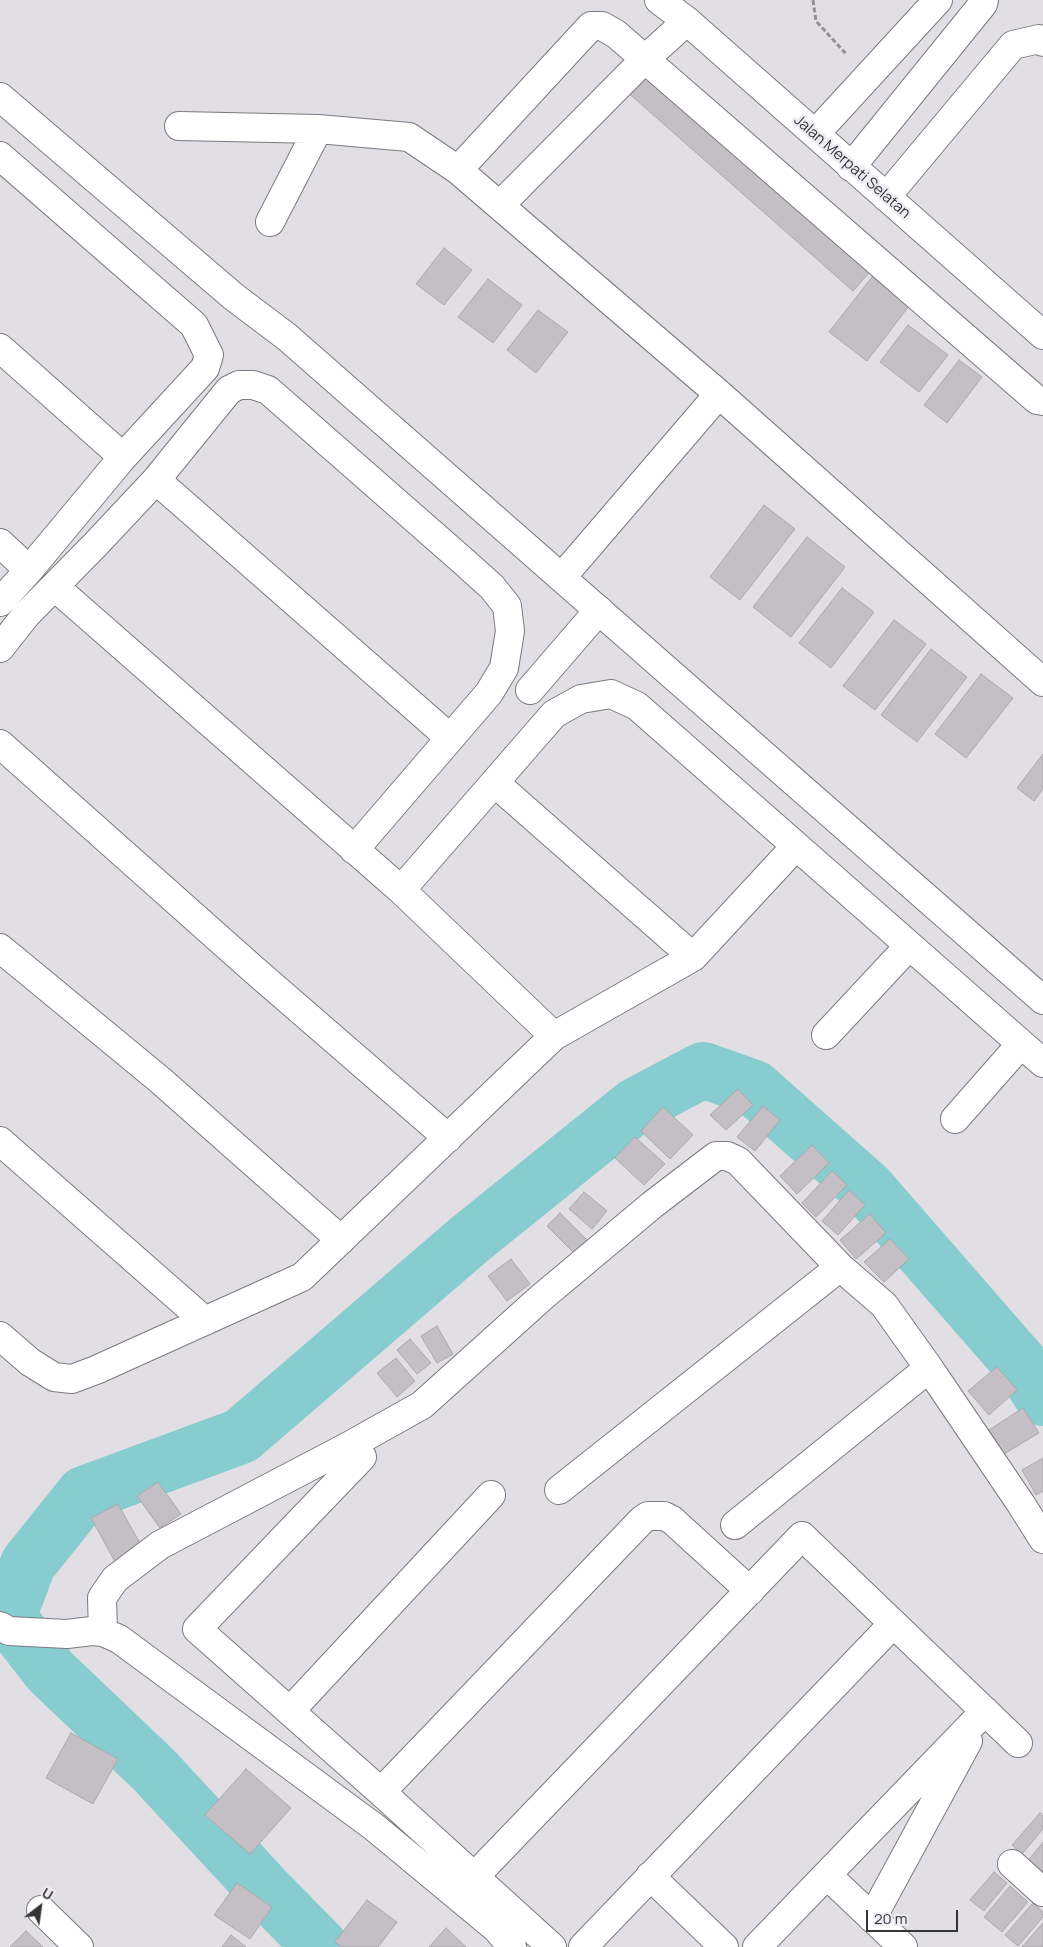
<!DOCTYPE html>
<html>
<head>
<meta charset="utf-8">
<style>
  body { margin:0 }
  #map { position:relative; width:1043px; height:1947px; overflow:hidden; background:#e1dfe4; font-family:Manrope,sans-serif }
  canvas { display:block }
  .north { position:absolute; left:15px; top:1882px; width:50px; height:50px; -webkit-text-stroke:4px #eeecf2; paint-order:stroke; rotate:30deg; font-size:14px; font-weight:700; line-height:20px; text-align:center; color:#353436 }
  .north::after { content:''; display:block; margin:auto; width:18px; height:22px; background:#353436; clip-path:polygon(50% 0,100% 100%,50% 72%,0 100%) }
  .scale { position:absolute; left:866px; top:1910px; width:92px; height:22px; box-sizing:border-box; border:2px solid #353436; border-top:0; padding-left:6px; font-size:15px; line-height:18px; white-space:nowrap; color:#353436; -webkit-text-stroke:4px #eeecf2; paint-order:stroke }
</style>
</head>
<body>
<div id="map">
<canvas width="1043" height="1947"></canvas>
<div class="north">U</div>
<div class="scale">20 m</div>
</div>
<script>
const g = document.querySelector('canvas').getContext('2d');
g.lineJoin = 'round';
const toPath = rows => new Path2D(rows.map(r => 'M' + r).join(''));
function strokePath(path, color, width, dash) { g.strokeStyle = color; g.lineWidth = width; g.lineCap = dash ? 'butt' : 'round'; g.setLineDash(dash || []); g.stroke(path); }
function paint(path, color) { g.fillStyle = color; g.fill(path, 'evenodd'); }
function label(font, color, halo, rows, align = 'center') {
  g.font = font + ' Manrope,sans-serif'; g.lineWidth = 5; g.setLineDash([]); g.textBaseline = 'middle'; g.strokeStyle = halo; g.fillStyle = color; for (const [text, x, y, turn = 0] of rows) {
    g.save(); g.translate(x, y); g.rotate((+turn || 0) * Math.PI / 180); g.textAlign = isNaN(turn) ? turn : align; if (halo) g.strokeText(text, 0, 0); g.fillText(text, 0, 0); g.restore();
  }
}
strokePath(toPath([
  [321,1947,265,1890,154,1770,50,1671,8,1617,28,1564,84,1494,241,1436,470,1239,635,1106,703,1070,754,1088,867,1188,1024,1368,1043,1398]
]), '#87cccf', 56);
const building = toPath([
  [641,72,869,273,853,291,625,90,641,72],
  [444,248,472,270,444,305,416,284,444,248],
  [872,277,909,306,867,361,829,332,872,277],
  [488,279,522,305,493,343,458,317,488,279],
  [538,310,568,332,536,373,507,350,538,310],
  [908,325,948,355,919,392,880,362,908,325],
  [959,360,982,377,947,423,924,405,959,360],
  [764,505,795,529,740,600,710,577,764,505],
  [807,537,845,567,791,637,753,607,807,537],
  [842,588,874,612,831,668,799,643,842,588],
  [894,620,926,644,875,710,843,686,894,620],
  [931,649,967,677,917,742,881,715,931,649],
  [981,674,1013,698,966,758,935,734,981,674],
  [1043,754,1043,789,1034,801,1017,788,1043,754],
  [738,1089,753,1105,726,1130,710,1115,738,1089],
  [763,1106,780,1120,755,1151,737,1137,763,1106],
  [663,1107,693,1135,670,1159,641,1131,663,1107],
  [635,1137,665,1164,644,1185,615,1158,635,1137],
  [812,1145,829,1163,797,1194,780,1176,812,1145],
  [832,1171,847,1185,816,1217,802,1203,832,1171],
  [849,1190,865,1205,838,1235,822,1221,849,1190],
  [584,1192,607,1211,592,1229,569,1209,584,1192],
  [560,1213,587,1240,574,1253,547,1226,560,1213],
  [870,1214,886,1233,856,1259,840,1240,870,1214],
  [890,1239,909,1259,884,1282,864,1262,890,1239],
  [511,1259,530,1284,507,1301,488,1276,511,1259],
  [437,1326,453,1354,437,1363,421,1336,437,1326],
  [410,1339,431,1363,417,1374,397,1350,410,1339],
  [396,1358,415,1381,397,1397,377,1373,396,1358],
  [997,1367,1017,1390,989,1415,968,1391,997,1367],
  [1023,1408,1039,1433,1004,1454,989,1430,1023,1408],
  [1043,1458,1043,1491,1036,1495,1022,1470,1043,1458],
  [158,1482,181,1514,160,1528,137,1496,158,1482],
  [118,1504,146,1554,119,1569,91,1518,118,1504],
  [71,1733,118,1759,93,1804,46,1778,71,1733],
  [246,1769,291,1808,250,1854,205,1815,246,1769],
  [1040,1813,1043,1816,1043,1829,1022,1854,1012,1845,1040,1813],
  [1043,1842,1043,1874,1028,1861,1043,1842],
  [994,1872,1007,1883,984,1911,970,1900,994,1872],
  [237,1883,272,1907,250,1939,214,1915,237,1883],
  [1010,1886,1028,1902,1002,1932,984,1917,1010,1886],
  [367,1900,397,1922,378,1947,342,1947,335,1942,367,1900],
  [1033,1903,1043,1912,1043,1917,1018,1946,1005,1935,1033,1903],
  [1043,1923,1043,1947,1022,1947,1043,1923],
  [446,1928,466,1947,429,1947,446,1928],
  [26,1931,43,1947,10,1947,26,1931],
  [231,1935,246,1947,222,1947,231,1935]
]);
paint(building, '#c3bfc4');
strokePath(building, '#aca9ad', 1);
const minor = toPath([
  [659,0,687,21,1043,335],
  [0,97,234,297,287,337,1043,1000],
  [179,126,318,129,409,137,458,170,719,394,1043,682],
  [815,134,938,0],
  [0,156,194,325,209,355,205,368,123,457,29,570,0,602],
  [851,167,983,4,984,0],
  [458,170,591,26,602,26,616,34,1037,400,1043,401],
  [886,197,1013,45,1039,39,1043,42],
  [500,205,644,60,687,21],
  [270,222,318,129],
  [0,348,123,457],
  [156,480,450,738],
  [0,543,29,570],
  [562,577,719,394],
  [55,587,401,890,554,1036],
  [0,648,26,615,95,545,156,480,229,390,239,385,253,385,268,390,462,560,492,587,507,606,510,631,504,668,489,693,354,850],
  [530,690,599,610],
  [0,744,253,969,448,1138],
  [495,783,693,957],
  [401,890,554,714,581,699,611,694,637,706,1043,1063],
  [0,948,160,1080,341,1240],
  [826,1035,909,946],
  [955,1119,1021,1044],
  [0,1141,205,1321],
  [0,1336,30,1362,54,1377,72,1379,96,1370,302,1277,554,1036,693,957,796,846],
  [362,1457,197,1629,381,1792,552,1947],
  [559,1490,840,1267],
  [735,1525,929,1368],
  [0,1626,9,1631,67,1634,92,1631,103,1632,119,1639,374,1827,497,1929,512,1947],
  [103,1632,102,1598,115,1579,160,1545,347,1447,422,1405,542,1297,652,1205,716,1156,727,1156,738,1161,840,1267,884,1305,929,1368,1021,1504,1043,1539],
  [290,1711,491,1495],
  [381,1792,642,1520,648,1516,664,1516,672,1520,750,1591],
  [1012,1864,1043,1892],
  [827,1875,903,1947],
  [650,1876,724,1947],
  [474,1877,802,1536,1018,1743],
  [41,1910,79,1947],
  [872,1918,968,1741],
  [583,1947,893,1624],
  [757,1947,985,1711]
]);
strokePath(minor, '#7c7a7f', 30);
strokePath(toPath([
  [813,0,816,21,847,55]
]), '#929094', 3, [5, 2.5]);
strokePath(minor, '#fff', 28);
label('15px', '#353436', '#eeecf2', [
  ["Jalan Merpati Selatan",852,167,41]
]);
</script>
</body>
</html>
